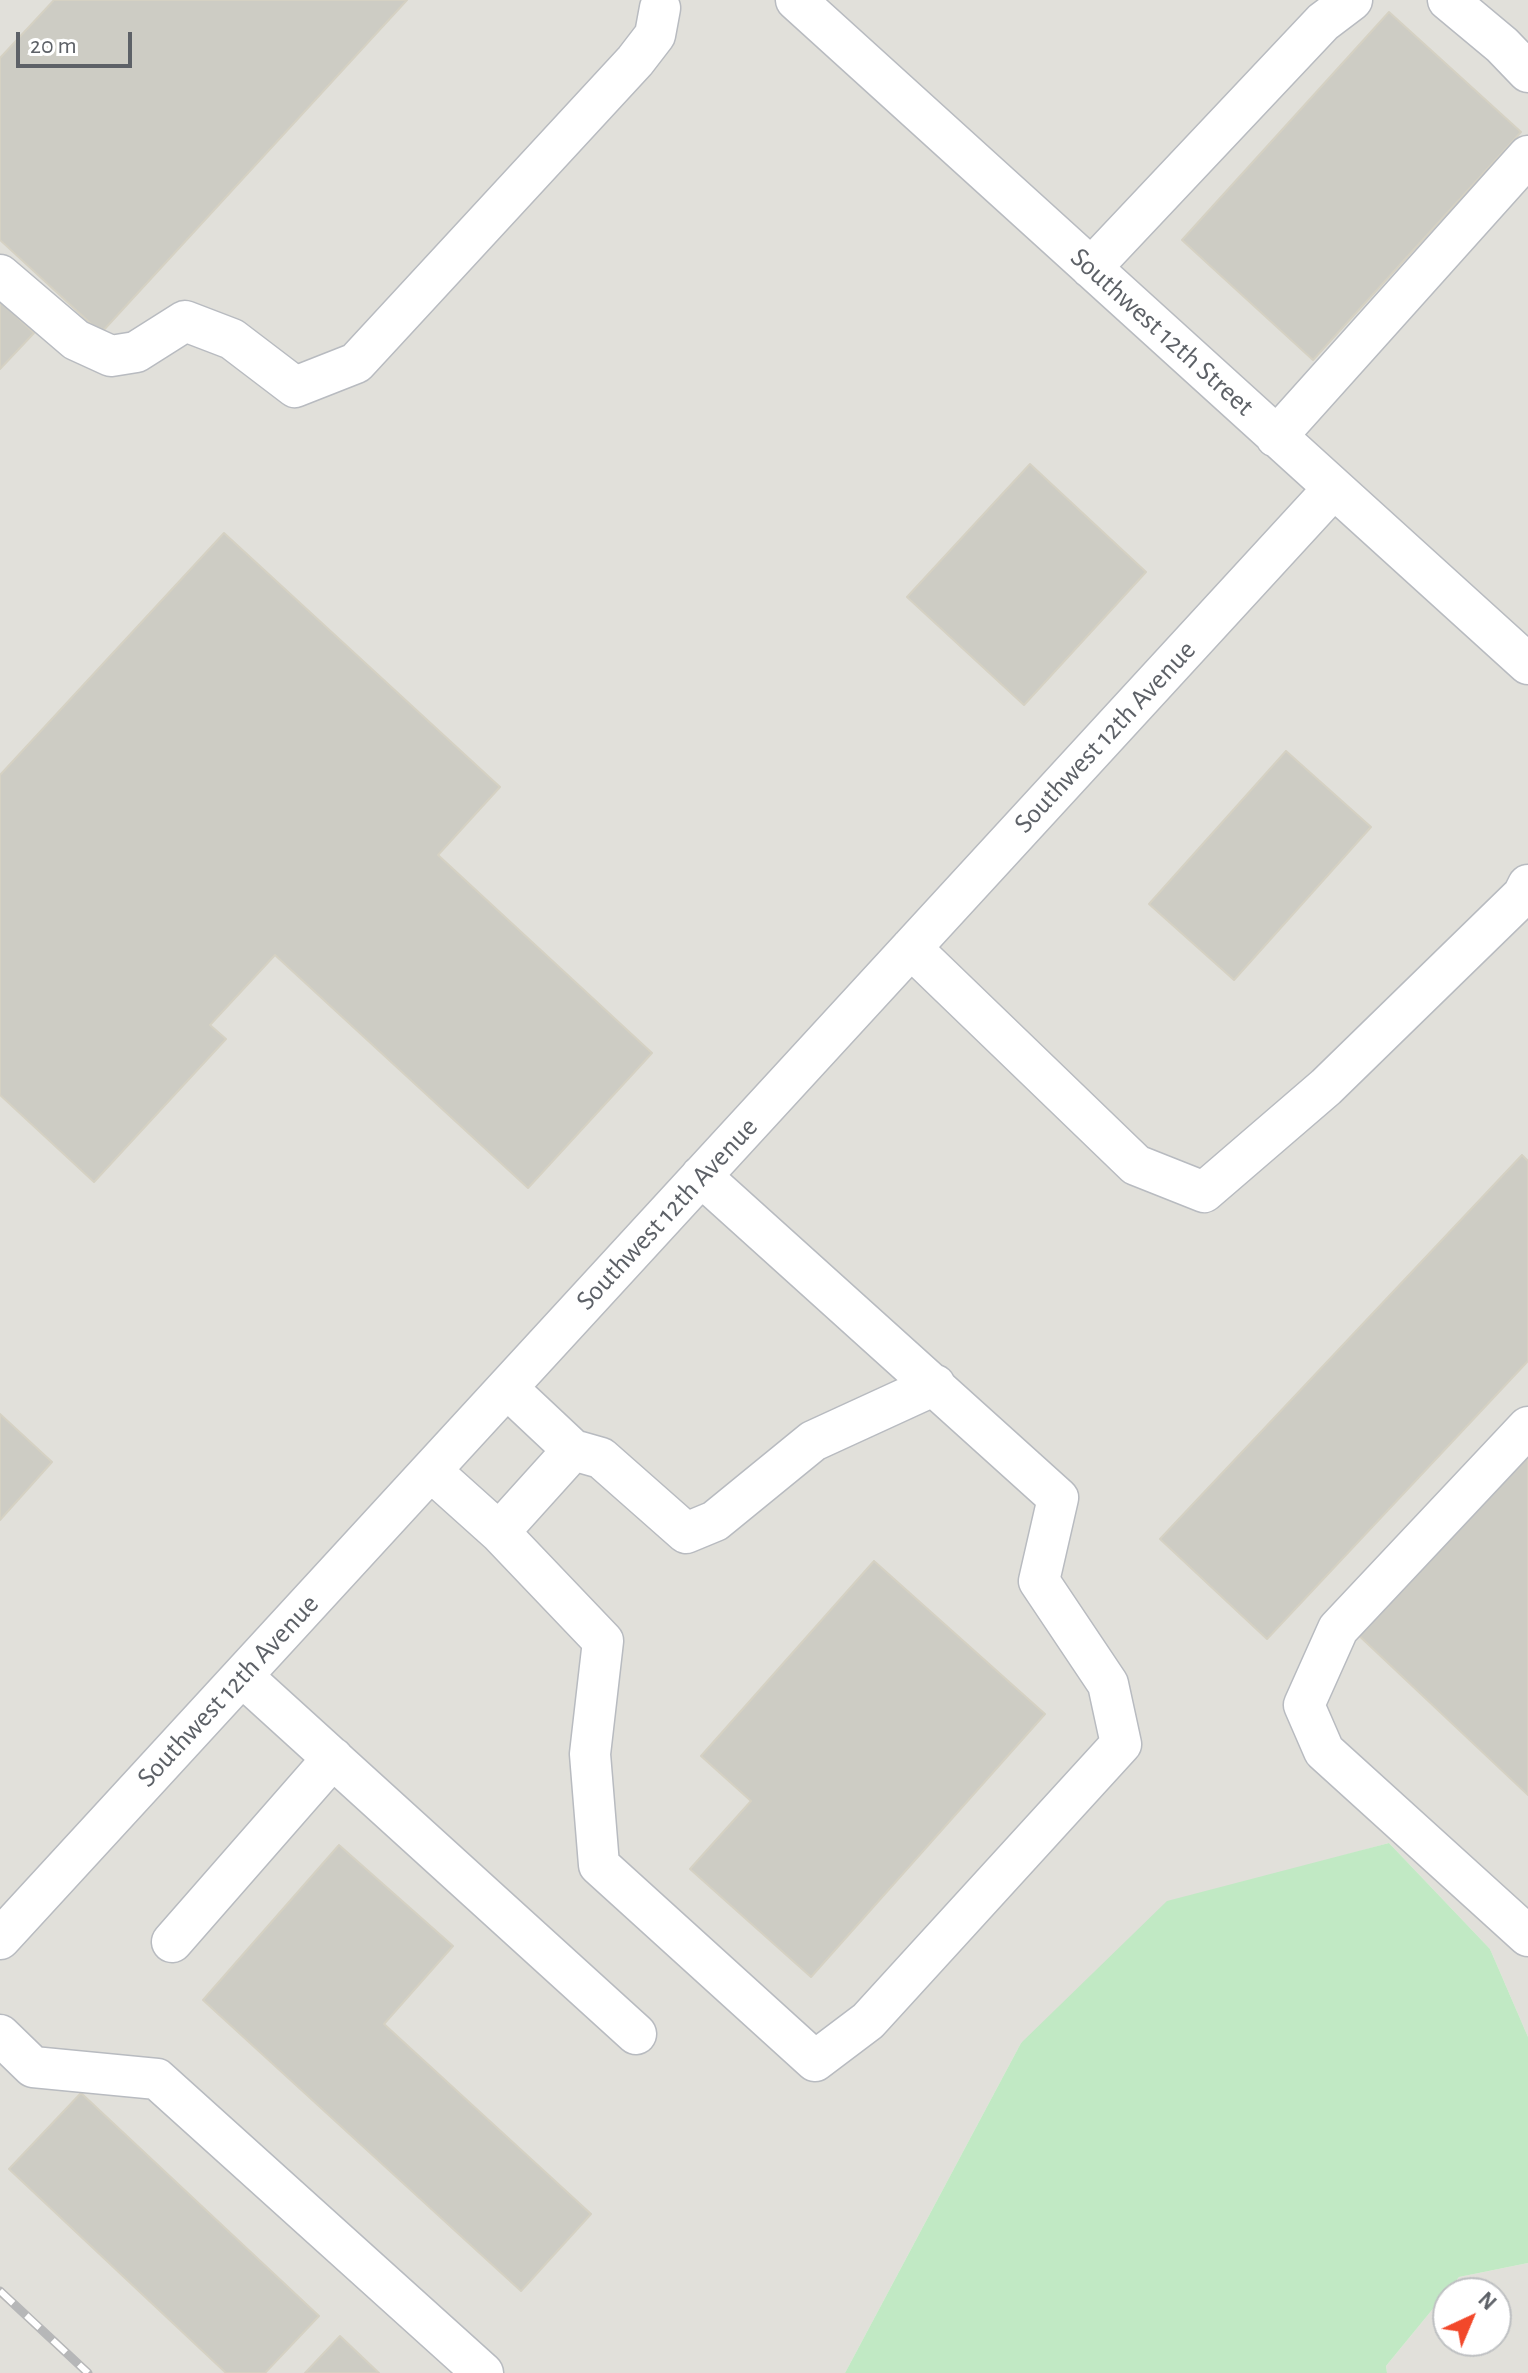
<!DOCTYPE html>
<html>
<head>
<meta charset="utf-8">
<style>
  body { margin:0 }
  #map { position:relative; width:1528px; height:2373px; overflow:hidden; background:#f0efe6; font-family:"Alegreya Sans",sans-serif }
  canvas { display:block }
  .north { position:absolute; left:1432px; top:2277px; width:80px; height:80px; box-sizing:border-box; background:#fff; border:2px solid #bec0c2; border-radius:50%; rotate:44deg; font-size:22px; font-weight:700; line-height:32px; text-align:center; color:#5d6167 }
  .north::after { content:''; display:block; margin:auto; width:28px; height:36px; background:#f2482a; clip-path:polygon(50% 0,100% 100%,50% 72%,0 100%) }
  .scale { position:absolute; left:16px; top:32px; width:116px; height:36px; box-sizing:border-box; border:4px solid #5d6167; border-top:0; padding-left:10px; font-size:24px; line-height:28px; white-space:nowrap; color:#5d6167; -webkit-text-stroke:6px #fff; paint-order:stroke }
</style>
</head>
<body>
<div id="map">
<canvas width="1528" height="2373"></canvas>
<div class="north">N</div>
<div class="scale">20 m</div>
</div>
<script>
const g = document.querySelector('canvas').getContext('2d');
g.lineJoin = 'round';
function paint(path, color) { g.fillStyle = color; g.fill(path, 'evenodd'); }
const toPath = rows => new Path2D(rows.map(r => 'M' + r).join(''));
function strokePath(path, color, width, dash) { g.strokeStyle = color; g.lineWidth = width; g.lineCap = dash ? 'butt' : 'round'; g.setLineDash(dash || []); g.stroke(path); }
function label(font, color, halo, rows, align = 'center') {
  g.font = font + ' "Alegreya Sans",sans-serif'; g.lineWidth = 8; g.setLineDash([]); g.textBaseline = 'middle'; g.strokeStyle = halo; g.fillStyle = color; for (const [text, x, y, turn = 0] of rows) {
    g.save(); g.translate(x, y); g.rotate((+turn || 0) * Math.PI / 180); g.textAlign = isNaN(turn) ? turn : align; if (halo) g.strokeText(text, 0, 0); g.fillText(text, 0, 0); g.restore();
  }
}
paint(toPath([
  [0,0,1528,0,1528,2037,1490,1949,1389,1843,1298,1868,1021,2043,845,2373,0,2373],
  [1528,2263,1528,2373,1387,2373,1386,2366,1459,2277],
  [1448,2293,1496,2293,1496,2341,1448,2341]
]), '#e1e0da');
paint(toPath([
  [1389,1843,1490,1949,1528,2037,1528,2263,1459,2277,1386,2366,1387,2373,845,2373,1021,2043,1167,1901]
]), '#c1e9c4');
const building = toPath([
  [54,0,407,0,101,333,0,240,0,58,54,0],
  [1389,12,1521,132,1313,360,1182,240,1389,12],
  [0,301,34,333,0,369,0,301],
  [1030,464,1146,572,1024,705,907,597,1030,464],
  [224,533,500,787,438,855,652,1053,528,1188,275,955,210,1025,226,1039,94,1182,0,1095,0,775,224,533],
  [1286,751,1371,827,1234,980,1149,904,1286,751],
  [1522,1155,1528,1161,1528,1361,1267,1639,1160,1539,1522,1155],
  [0,1414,52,1462,0,1520,0,1414],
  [1528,1443,1528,1795,1353,1630,1528,1443],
  [874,1561,1045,1714,811,1977,690,1869,751,1801,701,1756,874,1561],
  [339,1845,453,1946,384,2024,591,2214,521,2291,203,2000,339,1845],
  [81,2093,319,2316,265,2373,226,2373,9,2169,81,2093],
  [340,2336,379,2373,305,2373,340,2336]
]);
paint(building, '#cdccc4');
strokePath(building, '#d5d1c3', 2);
const minor = toPath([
  [796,0,1528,664],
  [1448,0,1502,45,1528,72],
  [1091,268,1323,22,1352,0],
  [0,275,76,340,111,356,136,352,185,321,232,339,295,387,356,363,635,61,655,35,660,8],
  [1276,437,1528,156],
  [911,948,1136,1165,1204,1192,1326,1087,1523,895,1528,885],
  [1528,1427,1338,1629,1304,1705,1324,1751,1528,1936],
  [573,1450,601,1458,686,1533,715,1521,813,1441,935,1385],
  [431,1471,499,1532,573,1450,507,1388],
  [499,1532,603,1641,590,1754,599,1865,815,2061,868,2021,1121,1744,1108,1684,1039,1581,1058,1498,701,1176],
  [242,1676,636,2034],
  [0,1939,1333,489],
  [172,1942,333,1758],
  [0,2035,33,2067,157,2079,483,2373]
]);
strokePath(minor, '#b8bbc0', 43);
strokePath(minor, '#fff', 40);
const rail = toPath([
  [0,2291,88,2373]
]);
strokePath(rail, '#b6b7b8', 9);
strokePath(rail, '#fff', 6, [18]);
label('28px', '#5d6167', '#fff', [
  ["Southwest 12th Street",1162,332,42],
  ["Southwest 12th Avenue",1105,737,-47],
  ["Southwest 12th Avenue",667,1214,-47],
  ["Southwest 12th Avenue",228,1691,-47]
]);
</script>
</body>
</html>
